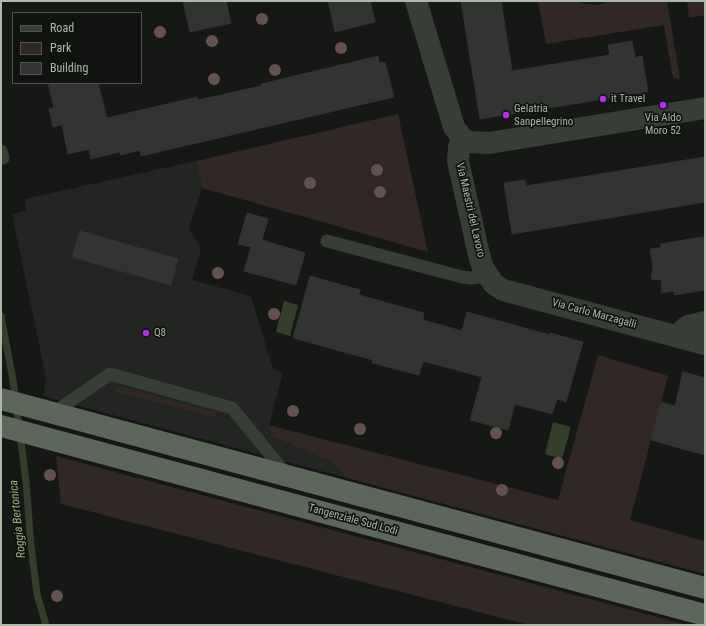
<!DOCTYPE html>
<html>
<head>
<meta charset="utf-8">
<style>
  body { margin:0 }
  #map { position:relative; width:706px; height:626px; overflow:hidden; background:#161816; font-family:"Roboto Condensed",sans-serif }
  canvas { display:block }
  .frame { position:absolute; inset:0; border:2px solid #acb9a7; pointer-events:none }
  .legend { position:absolute; left:12px; top:12px; width:130px; height:72px; box-sizing:border-box; background:#111311; border:1px solid #4f554d; margin:0; padding:5px 7px; list-style:none; font-size:12px; color:#acb9a7 }
  .legend li { display:flex; align-items:center; gap:8px; height:20px }
  .legend b { width:20px; border:1px solid #4f554d }
</style>
</head>
<body>
<div id="map">
<canvas width="706" height="626"></canvas>
<div class="frame"></div>
<ul class="legend">
<li><b style="height:5px;background:#383d37"></b>Road</li>
<li><b style="height:11px;background:#302726"></b>Park</li>
<li><b style="height:11px;background:#313431"></b>Building</li>
</ul>
</div>
<script>
const g = document.querySelector('canvas').getContext('2d');
g.lineJoin = 'round';
function paint(path, color) { g.fillStyle = color; g.fill(path, 'evenodd'); }
const toPath = rows => new Path2D(rows.map(r => 'M' + r).join(''));
function strokePath(path, color, width, dash) { g.strokeStyle = color; g.lineWidth = width; g.lineCap = dash ? 'butt' : 'round'; g.setLineDash(dash || []); g.stroke(path); }
function label(font, color, halo, rows, align = 'center') {
  g.font = font + ' "Roboto Condensed",sans-serif'; g.lineWidth = 3.5; g.setLineDash([]); g.textBaseline = 'middle'; g.strokeStyle = halo; g.fillStyle = color; for (const [text, x, y, turn = 0] of rows) {
    g.save(); g.translate(x, y); g.rotate((+turn || 0) * Math.PI / 180); g.textAlign = isNaN(turn) ? turn : align; if (halo) g.strokeText(text, 0, 0); g.fillText(text, 0, 0); g.restore();
  }
}
paint(toPath([
  [196,161,202,188,189,228,201,249,192,280,251,296,273,369,283,373,269,425,271,436,331,462,347,478,43,396,46,378,12,214,26,211,25,199]
]), '#222522');
paint(toPath([
  [538,1,576,1,585,4,597,5,613,1,667,1,680,79,674,78,672,74,664,25,546,44],
  [687,1,705,1,705,15,689,18],
  [398,114,428,252,202,188,196,161],
  [598,355,668,376,630,520,705,541,705,574,347,478,331,462,271,436,269,425,558,500],
  [118,386,216,412,215,417,116,392],
  [56,456,687,625,529,625,61,504]
]), '#302726');
paint(toPath([
  [284,301,298,305,290,336,276,332],
  [553,422,571,427,562,459,545,454]
]), '#353d2b');
strokePath(toPath([
  [1,316,13,380,26,481,31,546,37,594,46,625]
]), '#353d2b', 7);
const building = toPath([
  [183,1,226,1,231,23,190,32,183,1],
  [328,1,370,1,375,22,335,32,328,1],
  [461,1,501,1,512,71,610,55,608,45,632,41,635,58,642,56,648,92,480,119,461,1],
  [378,56,379,63,385,62,394,97,141,156,140,150,121,155,120,152,91,159,89,149,68,154,62,125,53,127,49,109,54,108,48,83,98,83,107,118,197,97,198,100,261,86,261,84,378,56],
  [705,157,705,202,512,234,504,183,525,180,526,186,705,157],
  [247,213,268,219,262,240,305,253,296,285,244,271,251,247,238,244,247,213],
  [80,231,178,259,171,285,72,257,80,231],
  [703,237,705,249,705,290,674,295,674,291,661,293,662,280,651,279,653,266,650,249,661,248,661,244,703,237],
  [310,276,360,290,359,295,424,313,423,320,462,331,467,312,550,335,550,333,583,342,566,402,557,399,552,414,515,404,508,430,470,420,482,377,423,361,419,375,372,363,373,360,293,338,310,276],
  [683,372,705,378,705,455,651,440,661,402,675,406,683,372]
]);
paint(building, '#313431');
strokePath(building, '#303430', 1);
strokePath(toPath([
  [1,151,3,158],
  [327,241,462,277,471,278,487,276],
  [53,413,110,374,232,408,286,474]
]), '#383d37', 13);
strokePath(toPath([
  [416,1,454,127,463,139,471,142,489,143,705,108],
  [463,139,459,147,458,161,479,255,483,268,494,284,503,290,705,344],
  [680,337,683,330,688,326,705,322]
]), '#383d37', 22);
strokePath(toPath([
  [1,399,705,588],
  [1,426,705,615]
]), '#5c665a', 22);
g.fillStyle = '#65514f';
for (const [x, y] of [
  [262,19],
  [160,32],
  [212,41],
  [341,48],
  [275,70],
  [214,79],
  [377,170],
  [310,183],
  [380,192],
  [218,273],
  [274,314],
  [293,411],
  [360,429],
  [496,433],
  [558,463],
  [50,475],
  [502,490],
  [57,596]
]) { g.beginPath(); g.arc(x, y, 6, 0, 2 * Math.PI); g.fill(); }
for (const [x, y, r, color] of [
  [603,99,4,"#ba28fe"],
  [663,105,4,"#ba28fe"],
  [506,115,4,"#ba28fe"],
  [146,333,4,"#ba28fe"]
]) { const dot = new Path2D(); dot.arc(x, y, r, 0, 2 * Math.PI); g.fillStyle = color; g.fill(dot); strokePath(dot, '#111311', 1.5); }
label('11px', '#acb9a7', '#111311', [
  ["it Travel",611,99],
  ["Gelatria",514,109],
  ["Sanpellegrino",514,122],
  ["Via Aldo",663,118,"center"],
  ["Moro 52",663,131,"center"],
  ["Q8",154,333]
], 'left');
label('11px', '#acb9a7', '#111311', [
  ["Via Maestri del Lavoro",470,210,77],
  ["Via Carlo Marzagalli",594,314,15],
  ["Tangenziale Sud Lodi",353,520,15]
]);
label('italic 12px', '#9ab67c', '#111311', [
  ["Roggia Bertonica",18,519,-96]
]);
</script>
</body>
</html>
